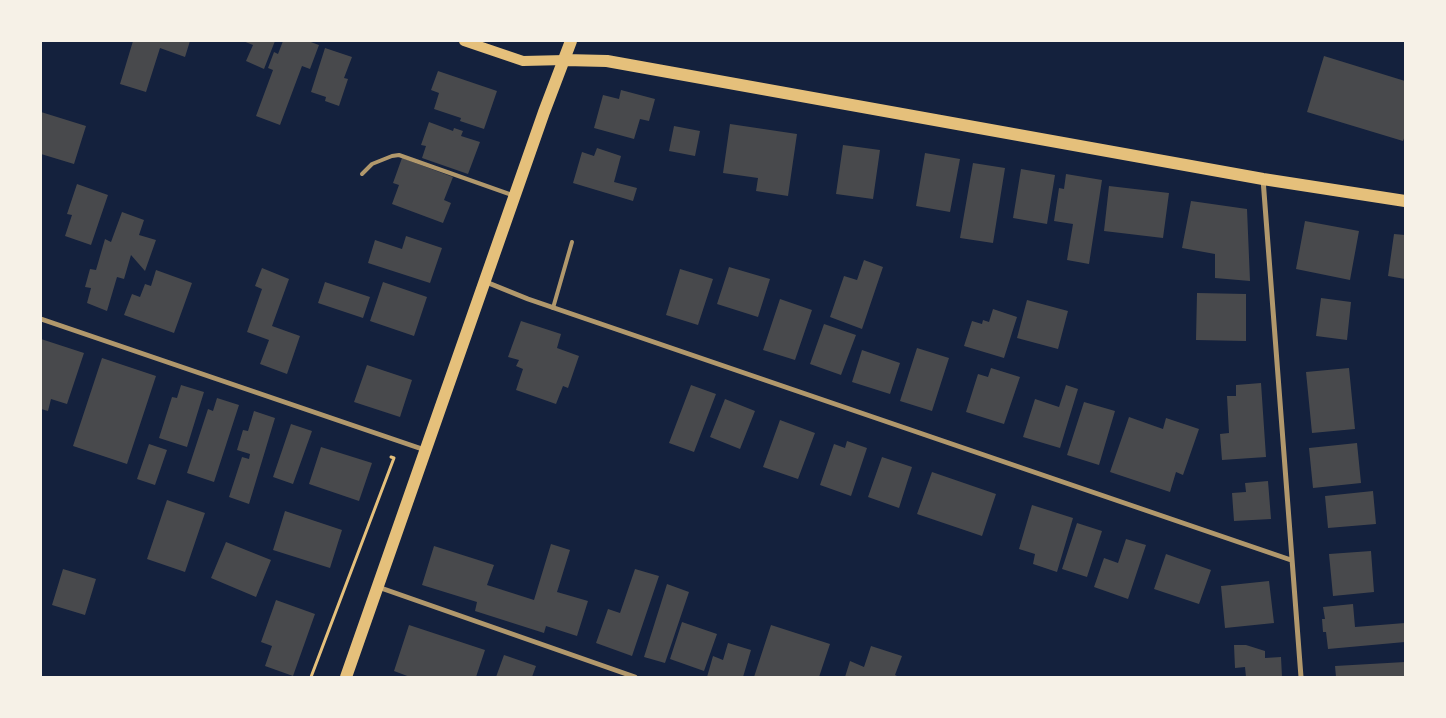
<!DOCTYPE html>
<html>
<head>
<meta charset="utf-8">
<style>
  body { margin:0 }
  #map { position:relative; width:1446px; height:718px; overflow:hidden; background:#14213d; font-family:Raleway,sans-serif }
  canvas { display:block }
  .frame { position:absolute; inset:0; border:42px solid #f6f1e7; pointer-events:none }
</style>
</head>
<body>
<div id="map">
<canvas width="1446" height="718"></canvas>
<div class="frame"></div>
</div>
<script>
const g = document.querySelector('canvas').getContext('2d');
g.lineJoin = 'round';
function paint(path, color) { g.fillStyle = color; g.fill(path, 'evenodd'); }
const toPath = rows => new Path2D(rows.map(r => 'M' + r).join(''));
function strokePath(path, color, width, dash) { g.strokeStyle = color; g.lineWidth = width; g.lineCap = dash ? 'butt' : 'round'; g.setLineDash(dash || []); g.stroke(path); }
paint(toPath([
  [133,41,190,41,185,57,160,48,146,92,120,84],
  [243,41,275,41,264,69,246,61,253,45],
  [283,41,308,41,319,45,310,69,302,66,280,125,256,116,273,70,268,68,274,52,278,54],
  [325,48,352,57,344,78,348,79,339,106,325,101,326,97,311,92],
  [1324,56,1405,81,1405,136,1403,141,1307,112],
  [438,71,497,91,484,129,460,121,461,118,434,109,439,93,431,90],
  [621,90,655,99,649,121,640,119,634,139,594,128,603,95,619,99],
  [41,112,86,126,74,164,41,154],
  [429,122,453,131,454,128,463,131,461,136,480,142,468,174,422,158,426,146,421,145],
  [730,124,797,134,788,196,756,191,758,178,723,173],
  [674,126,700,131,695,156,669,151],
  [843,145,880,150,873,199,836,194],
  [597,148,621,156,614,182,637,188,633,201,573,183,582,152,594,156],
  [925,153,960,159,950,212,916,206],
  [402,158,453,177,444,200,451,203,443,223,392,204,399,185,393,183],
  [973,163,1005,168,993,243,960,238],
  [1021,169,1055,175,1047,224,1013,218],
  [1066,174,1102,180,1089,264,1067,260,1073,224,1054,221,1059,188,1064,189],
  [77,184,108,195,91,245,65,236,72,215,67,214],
  [1109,186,1169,193,1163,238,1104,231],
  [1191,201,1247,209,1250,281,1215,278,1215,254,1182,248],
  [122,212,144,220,139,235,156,240,145,271,131,255,124,279,117,277,107,311,87,303,91,288,85,287,90,269,96,270,105,239,111,242],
  [1305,221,1359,231,1350,280,1296,269],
  [1394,234,1405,235,1405,279,1388,276],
  [406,236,442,248,430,283,368,263,375,240,402,249],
  [864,260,883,267,862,329,830,317,844,276,857,280],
  [729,267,770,279,758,317,717,304],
  [262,268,289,279,272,326,300,336,287,374,260,364,269,340,247,332,262,289,255,286],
  [680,269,713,279,698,325,666,315],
  [156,270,192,283,174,333,124,315,132,294,140,297,145,284,151,286],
  [325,282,370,297,363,318,318,303],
  [383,282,427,297,414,336,370,321],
  [1197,293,1246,294,1246,341,1196,340],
  [1321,298,1351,302,1347,340,1316,336],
  [780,299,812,310,795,360,763,350],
  [1027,300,1068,311,1058,349,1017,338],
  [993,309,1017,317,1004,358,964,346,972,321,982,324,983,320,989,322],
  [521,321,561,334,557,348,579,356,568,388,563,386,556,404,516,390,523,369,516,366,519,360,508,357],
  [824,324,856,335,841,375,810,364],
  [41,339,84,353,67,404,51,399,48,411,41,409],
  [917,348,949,358,932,411,900,401],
  [862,350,900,363,890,394,852,382],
  [102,358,156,376,127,464,73,446],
  [367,365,412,380,400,417,354,402],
  [991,368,1020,377,1004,424,966,412,978,374,988,377],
  [1349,368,1355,429,1312,433,1306,372],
  [1261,383,1266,457,1222,460,1220,434,1229,433,1227,396,1236,396,1236,385],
  [181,385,204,392,187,447,159,438,172,397,177,398],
  [691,385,716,394,694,452,669,443],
  [1066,385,1078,389,1060,448,1023,437,1035,399,1059,407],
  [217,398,239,405,214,482,187,473,208,409,213,411],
  [725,399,755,411,740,449,710,437],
  [1084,402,1115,411,1099,465,1067,455],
  [254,411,275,418,249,504,229,497,242,457,249,459,250,454,237,450,243,430,248,431],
  [1129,417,1163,429,1166,418,1199,429,1183,475,1176,472,1170,492,1110,472],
  [780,420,815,433,798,479,763,467],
  [291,424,312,431,293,484,273,477],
  [847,441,867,448,851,496,820,485,834,444,845,448],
  [1357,443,1361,483,1313,488,1309,448],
  [149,444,167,450,155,485,137,479],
  [321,447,372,463,359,501,309,484],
  [882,457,912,467,899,508,868,497],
  [932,472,996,494,982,536,917,514],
  [1268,481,1271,519,1234,521,1232,493,1246,492,1245,483],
  [1373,491,1376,524,1328,528,1325,496],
  [167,500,205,513,185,572,147,559],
  [1032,505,1073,518,1057,572,1033,564,1035,554,1019,549],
  [285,511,342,530,330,568,273,550],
  [1077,523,1102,531,1087,577,1062,569],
  [1126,539,1146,545,1128,599,1094,587,1104,558,1118,563],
  [226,542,271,560,256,597,211,578],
  [551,544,570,550,557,592,588,601,577,636,546,626,544,633,475,611,477,602,422,585,434,546,494,565,487,585,534,600],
  [1371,551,1374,592,1333,596,1329,554],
  [1166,554,1211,570,1199,604,1154,589],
  [63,569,96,579,85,615,52,605],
  [635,569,659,576,632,656,596,643,608,609,620,613],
  [1269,581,1274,623,1225,628,1221,586],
  [667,584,689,592,665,663,644,657],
  [276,600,315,614,293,676,265,666,272,646,261,642],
  [1353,604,1355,627,1405,623,1405,642,1328,649,1326,632,1323,632,1322,619,1325,619,1323,607],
  [682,622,717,634,704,671,670,659],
  [409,625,485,650,476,677,410,677,394,671],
  [771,625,830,644,819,677,754,677],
  [728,643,751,650,743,677,707,677,713,656,723,660],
  [1234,645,1246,645,1265,651,1265,658,1281,657,1282,677,1246,677,1245,667,1235,668],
  [871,646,902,656,895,675,899,677,845,677,850,661,864,667],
  [504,655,536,666,532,677,496,677],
  [1405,662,1405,677,1336,677,1335,666]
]), '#48494c');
strokePath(toPath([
  [311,677,394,458,391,457]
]), '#e5c07b', 3);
strokePath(toPath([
  [362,174,372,164,392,156,399,155,512,195],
  [553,308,572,242]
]), '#b1986c', 4);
strokePath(toPath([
  [1263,179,1301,677],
  [486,282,528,299,1291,560],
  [41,319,425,450],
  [378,587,635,677]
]), '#b1986c', 5);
strokePath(toPath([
  [464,41,523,61,565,60]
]), '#e5c07b', 10);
strokePath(toPath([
  [565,60,607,61,1263,179,1405,201],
  [346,677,544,112,571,41]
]), '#e5c07b', 12);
</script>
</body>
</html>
